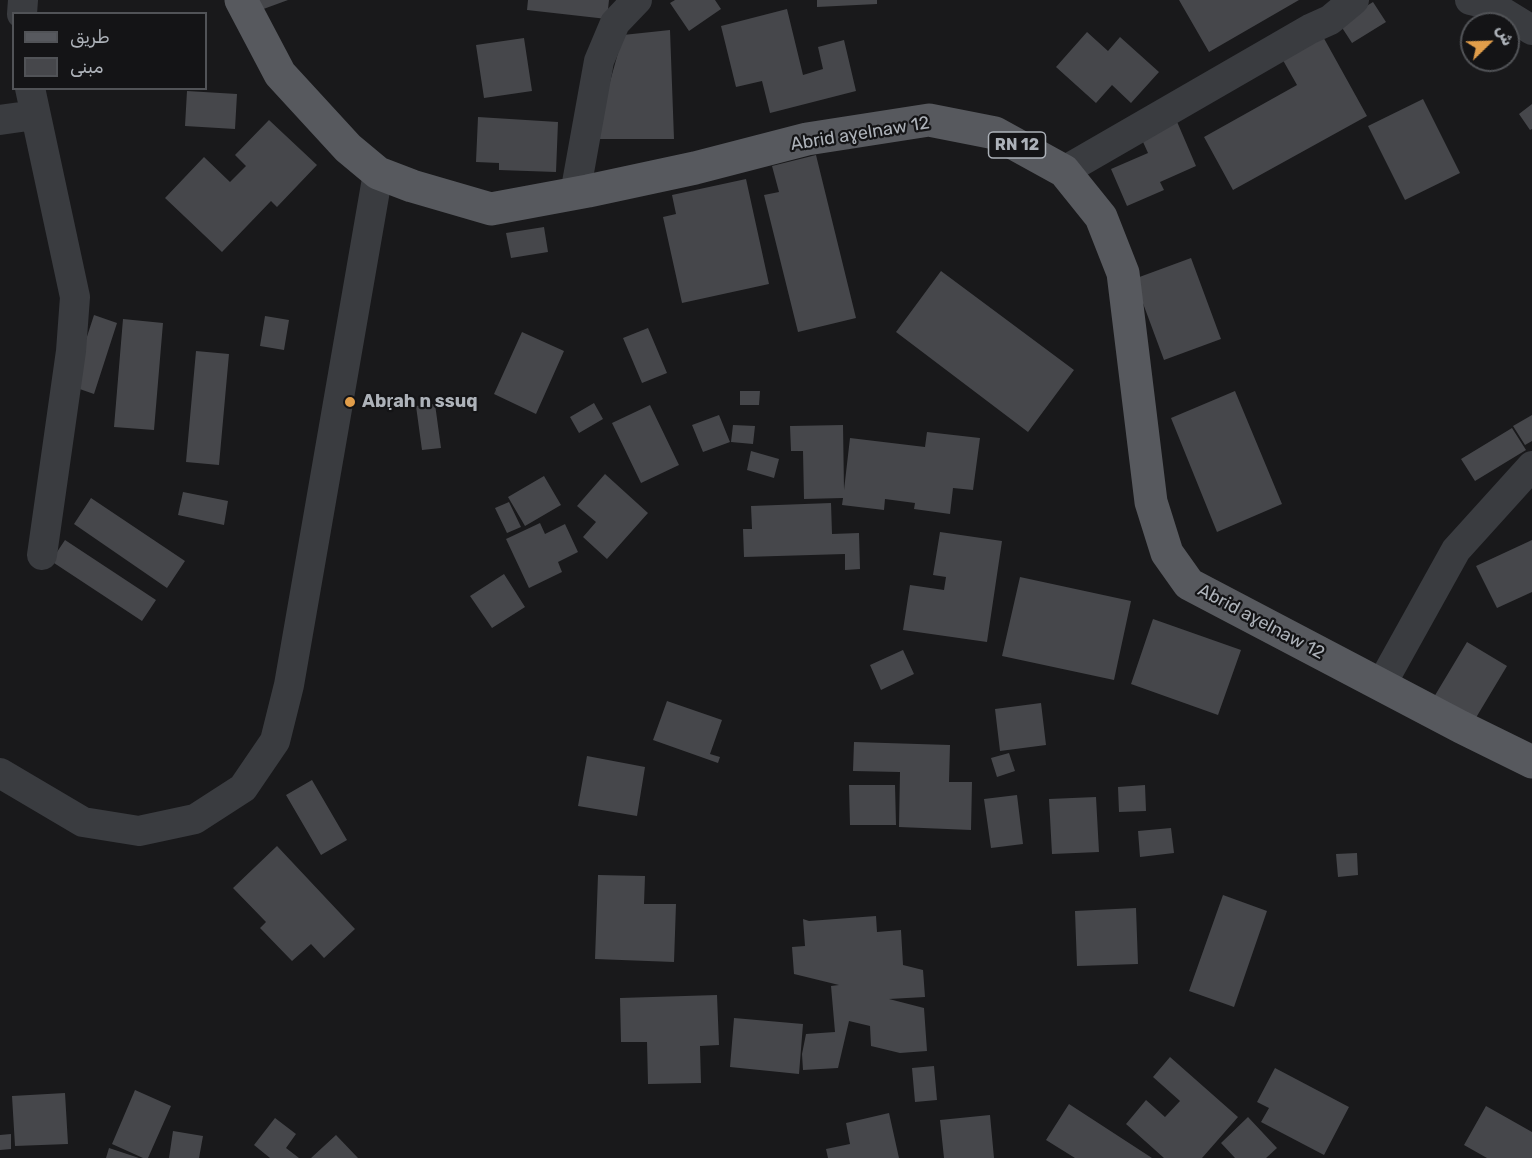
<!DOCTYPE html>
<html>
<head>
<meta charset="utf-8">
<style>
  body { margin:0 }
  #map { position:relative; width:1532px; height:1158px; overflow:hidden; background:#19191b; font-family:Rubik,Vazirmatn,sans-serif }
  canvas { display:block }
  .legend { position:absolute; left:12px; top:12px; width:195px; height:78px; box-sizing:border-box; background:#141416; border:2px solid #515357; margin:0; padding:8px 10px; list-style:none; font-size:18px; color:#adb2b9 }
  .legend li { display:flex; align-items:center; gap:12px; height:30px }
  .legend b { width:30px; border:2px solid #515357 }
  .north { position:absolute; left:1460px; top:12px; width:60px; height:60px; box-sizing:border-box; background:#141416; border:2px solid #515357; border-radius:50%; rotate:67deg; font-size:16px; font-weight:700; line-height:24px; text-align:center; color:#adb2b9 }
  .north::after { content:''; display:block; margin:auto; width:21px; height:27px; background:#e29e4a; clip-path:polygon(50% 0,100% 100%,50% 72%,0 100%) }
</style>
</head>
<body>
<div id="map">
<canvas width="1532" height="1158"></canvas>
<ul class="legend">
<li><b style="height:8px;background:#57595e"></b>طريق</li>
<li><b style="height:16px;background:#46474b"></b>مبنى</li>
</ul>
<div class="north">ش</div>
</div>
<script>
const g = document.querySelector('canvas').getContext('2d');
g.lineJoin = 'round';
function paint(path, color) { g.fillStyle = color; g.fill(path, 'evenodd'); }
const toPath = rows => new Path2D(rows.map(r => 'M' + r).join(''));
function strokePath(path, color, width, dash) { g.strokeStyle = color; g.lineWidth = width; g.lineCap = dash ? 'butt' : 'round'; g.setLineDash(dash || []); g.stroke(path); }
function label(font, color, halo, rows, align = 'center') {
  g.font = font + ' Rubik,sans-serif'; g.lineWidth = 4.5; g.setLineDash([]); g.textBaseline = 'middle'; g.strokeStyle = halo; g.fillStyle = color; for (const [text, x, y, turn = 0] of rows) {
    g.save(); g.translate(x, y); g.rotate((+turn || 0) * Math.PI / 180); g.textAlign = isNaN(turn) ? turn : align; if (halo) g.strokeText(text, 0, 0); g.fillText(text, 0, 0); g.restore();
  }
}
paint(toPath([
  [255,0,288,0,258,11],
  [528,0,609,0,607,19,527,10],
  [675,0,715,0,721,9,689,31,670,3],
  [817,0,877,0,877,4,817,7],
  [1179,0,1299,0,1209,52],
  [1373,2,1386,22,1352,43,1339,23],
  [787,9,803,75,823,69,818,47,844,40,856,91,770,113,762,81,736,87,721,26],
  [670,30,674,139,594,139,623,35],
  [1087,32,1108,51,1120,37,1159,72,1131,103,1112,85,1096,103,1056,67],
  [1321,33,1367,116,1233,190,1204,137,1297,85,1280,55],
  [524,38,532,91,484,98,476,45],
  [187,91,237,94,235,129,185,126],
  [1423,99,1460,173,1405,200,1368,126],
  [1532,104,1532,129,1530,130,1519,114],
  [478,117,558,122,556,172,499,170,499,163,476,162],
  [1175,117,1196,166,1160,182,1164,190,1127,206,1111,169,1148,153,1139,133],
  [269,120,317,165,277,207,271,201,222,252,165,198,204,157,230,182,246,166,235,155],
  [816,155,856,318,798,332,764,195,779,192,772,166],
  [746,179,769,284,682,303,663,217,676,214,672,195],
  [544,227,548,252,511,258,506,233],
  [1191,258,1221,339,1164,360,1134,279],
  [941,271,1074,370,1028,432,896,332],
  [94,315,117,323,94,394,71,386],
  [265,316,289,320,284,350,260,346],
  [123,319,163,323,154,430,114,427],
  [648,328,667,373,642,383,623,338],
  [522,332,564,351,536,414,494,394],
  [196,351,229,354,219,465,186,462],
  [740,391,760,391,759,405,740,405],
  [1235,391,1282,504,1217,532,1171,418],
  [594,403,603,419,579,433,570,417],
  [435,404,441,448,422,450,416,406],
  [650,405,679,465,641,483,612,423],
  [719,415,730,442,703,452,692,425],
  [1532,415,1532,441,1525,445,1513,426],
  [733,425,755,426,753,444,731,442],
  [843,425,844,490,850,438,925,447,927,432,980,438,973,490,953,488,950,514,914,509,915,503,885,499,884,510,842,505,843,498,804,499,803,451,791,451,790,426],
  [1512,428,1526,450,1475,481,1461,459],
  [751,451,779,459,774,478,747,470],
  [605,474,648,513,607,559,583,537,596,522,577,506],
  [544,476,561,505,525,526,508,497],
  [183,492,228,501,224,525,178,515],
  [91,498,185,561,167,588,74,524],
  [509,502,521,527,507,533,495,508],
  [831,503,832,534,859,533,860,569,845,570,845,554,744,557,743,529,752,529,751,506],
  [540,523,545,534,565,524,578,552,558,562,562,572,529,588,506,539],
  [940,532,1002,541,987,642,903,630,910,585,944,590,946,577,933,575],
  [65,540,156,600,142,621,51,561],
  [1532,540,1532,592,1497,608,1476,566],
  [504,574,525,607,492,628,470,596],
  [1020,577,1131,601,1114,680,1002,656],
  [1153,619,1241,650,1218,715,1131,684],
  [1467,642,1507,666,1474,721,1434,697],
  [903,650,914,674,881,690,870,665],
  [667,701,722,720,710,754,720,757,718,763,653,740],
  [1041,703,1046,745,1000,751,995,709],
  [854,742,950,745,949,782,972,782,971,830,899,827,900,772,853,771],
  [1009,753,1015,771,997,777,991,758],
  [587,756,645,767,637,816,578,806],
  [312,780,347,840,321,855,286,795],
  [849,785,895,785,896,825,850,825],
  [1145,785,1146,811,1119,812,1118,787],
  [1017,795,1023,844,991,848,984,799],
  [1096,797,1099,852,1052,854,1049,799],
  [1171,828,1174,853,1140,857,1138,831],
  [277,846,355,929,324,958,311,944,292,961,260,928,266,922,233,888],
  [1357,853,1358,875,1338,877,1336,854],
  [598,875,645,876,644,904,676,904,674,962,595,959],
  [1223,895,1267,911,1234,1007,1189,991],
  [1136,908,1138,964,1077,966,1075,911],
  [876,916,877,932,901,930,903,965,923,970,925,997,889,999,924,1008,927,1051,900,1053,871,1046,870,1026,849,1021,838,1068,803,1070,802,1054,806,1034,835,1032,831,986,839,985,794,974,792,947,805,946,803,919,809,921],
  [717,995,719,1045,700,1046,701,1083,648,1084,647,1042,621,1042,620,998],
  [734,1018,803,1024,799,1074,730,1067],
  [1170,1057,1238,1117,1202,1158,1164,1158,1126,1124,1146,1100,1165,1117,1180,1101,1153,1077],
  [934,1066,937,1100,915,1102,912,1068],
  [1275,1068,1349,1107,1324,1155,1261,1122,1269,1108,1257,1102],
  [135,1090,171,1106,148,1158,143,1158,112,1144],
  [65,1093,68,1144,15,1146,12,1096],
  [1069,1104,1152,1158,1075,1158,1046,1140],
  [1486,1106,1532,1132,1532,1158,1487,1158,1464,1145],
  [889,1113,899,1158,828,1158,826,1149,850,1144,846,1123],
  [990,1115,994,1158,944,1158,940,1120],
  [1248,1117,1277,1148,1266,1158,1235,1158,1221,1143],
  [275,1118,296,1134,286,1148,299,1158,270,1158,254,1145],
  [173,1131,203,1136,199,1158,169,1158],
  [11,1134,11,1149,0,1150,0,1135],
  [336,1135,358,1158,311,1158],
  [109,1148,139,1158,106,1158]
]), '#46474b');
strokePath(toPath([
  [1470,0,1491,5,1532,30],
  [22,14,23,0],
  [30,88,75,297,71,351,42,555],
  [0,120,35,115],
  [1064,171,1310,29,1330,20,1354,0],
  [575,194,599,61,615,23,637,0],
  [1381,685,1456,550,1532,466],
  [0,773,83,822,139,831,195,819,243,788,275,741,289,685,378,173]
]), '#3a3c40', 30);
strokePath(toPath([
  [241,0,280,74,348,148,378,173,412,186,491,209,588,191,695,168,807,139,929,120,995,133,1064,171,1101,217,1123,273,1151,502,1167,553,1189,584,1461,727,1532,762]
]), '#57595e', 33);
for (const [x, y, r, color] of [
  [350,402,6,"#e29e4a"]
]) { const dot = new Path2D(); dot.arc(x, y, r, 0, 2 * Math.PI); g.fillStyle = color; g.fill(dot); strokePath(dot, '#141416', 2); }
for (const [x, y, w] of [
  [1017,145,57]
]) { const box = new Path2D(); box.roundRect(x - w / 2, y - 13, w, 26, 4.5); g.fillStyle = '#141416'; g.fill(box); strokePath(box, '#adb2b9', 1.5); }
label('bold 16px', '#adb2b9', null, [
  ["RN 12",1017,145]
]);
label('18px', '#adb2b9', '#141416', [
  ["Abrid aɣelnaw 12",860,134,-9],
  ["Abrid aɣelnaw 12",1261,622,28]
]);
label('bold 18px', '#adb2b9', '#141416', [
  ["Abṛah n ssuq",362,402]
], 'left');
</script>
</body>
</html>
